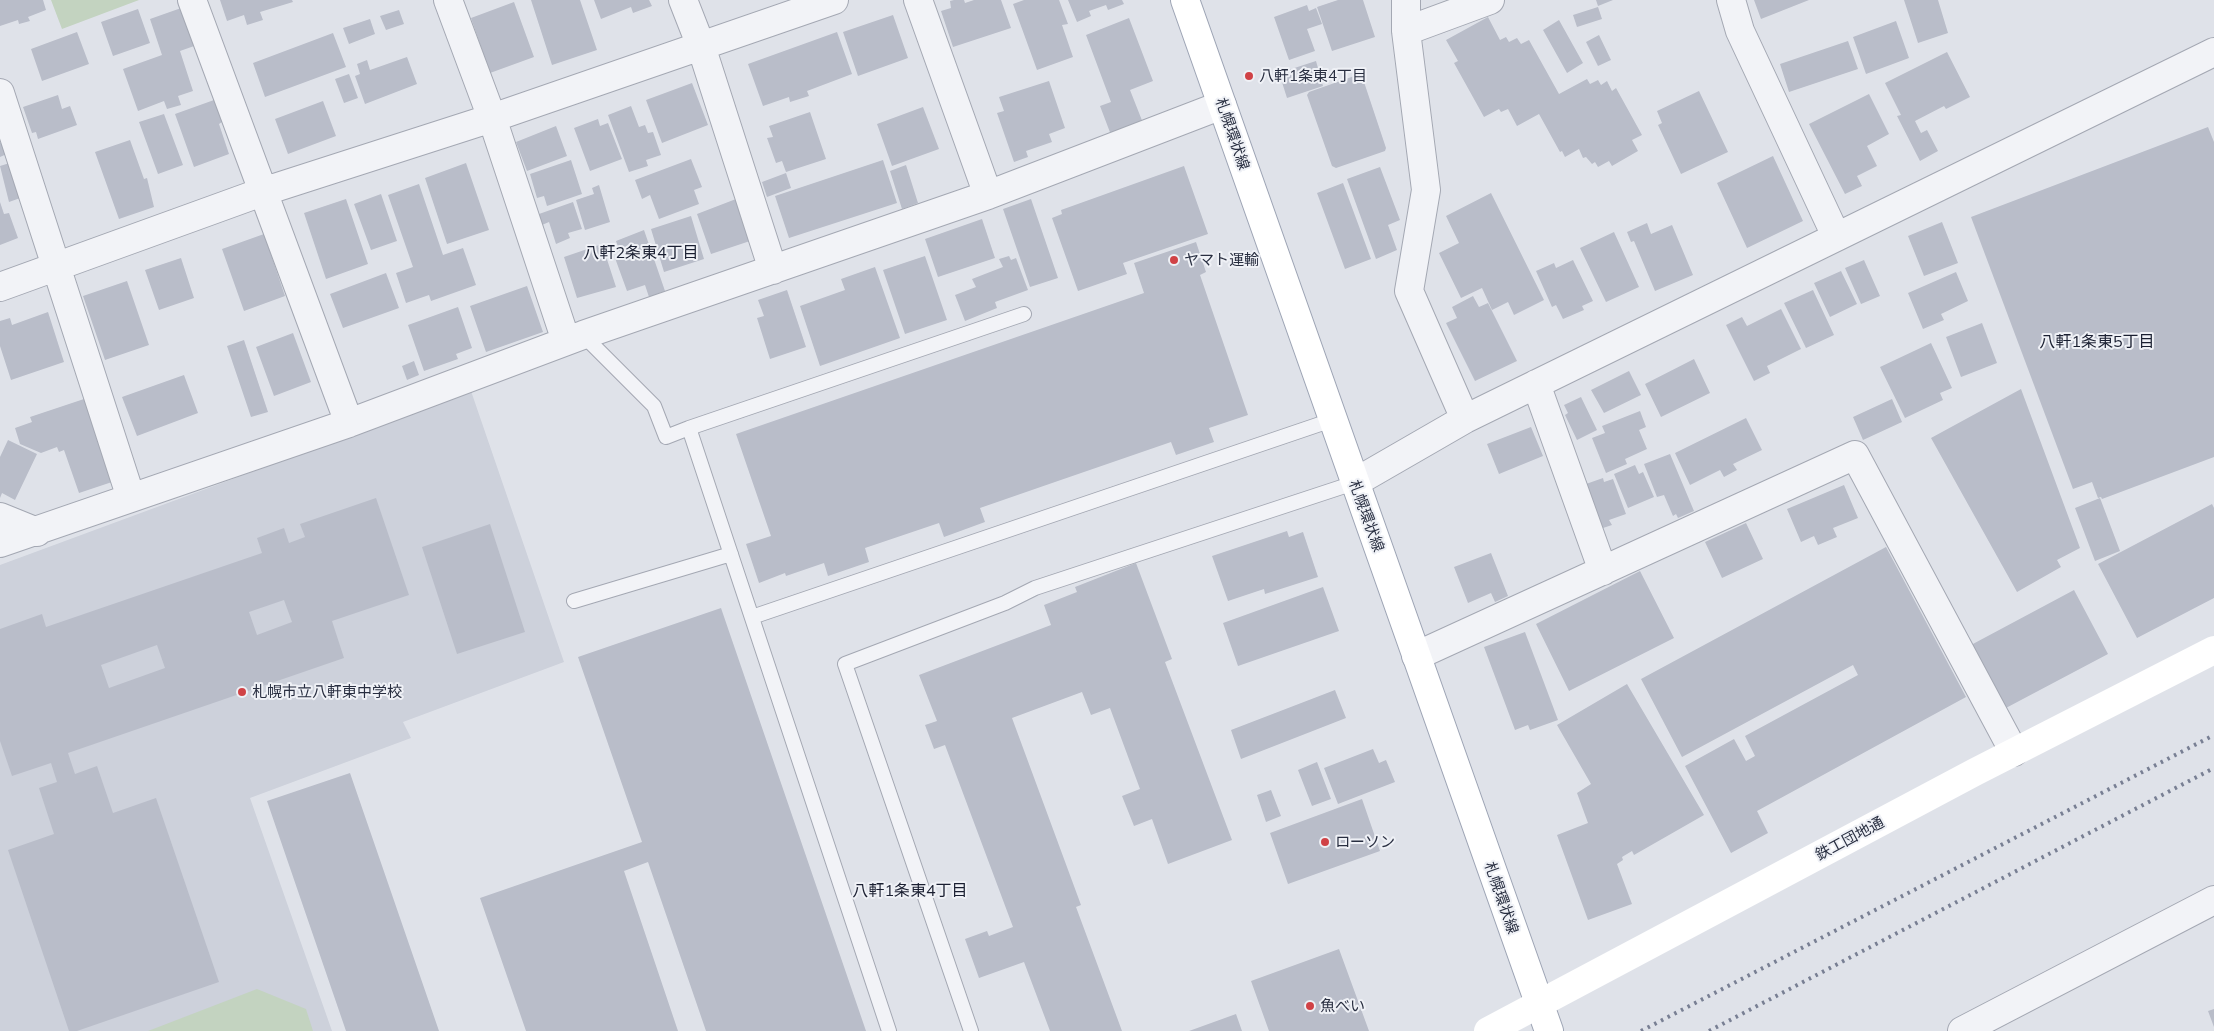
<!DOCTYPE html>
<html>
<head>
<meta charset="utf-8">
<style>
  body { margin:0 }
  canvas { display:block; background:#dfe2e9 }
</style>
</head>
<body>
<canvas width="2214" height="1031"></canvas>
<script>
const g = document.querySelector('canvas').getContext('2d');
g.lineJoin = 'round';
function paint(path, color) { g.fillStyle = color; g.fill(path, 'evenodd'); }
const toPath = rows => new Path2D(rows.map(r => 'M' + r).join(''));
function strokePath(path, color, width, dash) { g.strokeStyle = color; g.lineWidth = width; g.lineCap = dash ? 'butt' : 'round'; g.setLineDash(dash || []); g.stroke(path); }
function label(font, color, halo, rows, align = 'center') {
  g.font = font + ' Mulish,"Noto Sans JP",sans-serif'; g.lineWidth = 4; g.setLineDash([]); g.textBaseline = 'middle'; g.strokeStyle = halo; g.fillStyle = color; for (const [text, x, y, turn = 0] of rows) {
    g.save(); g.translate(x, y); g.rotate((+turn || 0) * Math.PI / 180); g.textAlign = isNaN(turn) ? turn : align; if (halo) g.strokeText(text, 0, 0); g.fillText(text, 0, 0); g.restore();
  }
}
paint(toPath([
  [471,391,564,662,403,722,411,738,250,798,332,1031,0,1031,0,565]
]), '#cdd1db');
paint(toPath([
  [51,0,139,0,62,29],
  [257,989,306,1009,313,1031,148,1031]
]), '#c3d3c0');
paint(toPath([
  [0,0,43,0,46,10,28,17,30,21,19,24,18,20,0,26],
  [220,0,292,0,293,2,260,12,263,20,247,25,244,15,227,21],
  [531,0,580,0,597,50,552,65],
  [594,0,649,0,652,6,633,13,631,7,601,19],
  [954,0,964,0,965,3,974,0,1001,0,1011,28,953,47,941,11,951,8,950,1],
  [1024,0,1059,0,1068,24,1062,25,1073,57,1037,70,1013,4],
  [1068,0,1122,0,1124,4,1108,10,1106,5,1089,11,1091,16,1077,22],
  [1338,0,1363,0,1375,37,1332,51,1317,7],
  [1596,0,1613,0,1598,6],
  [1754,0,1809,0,1761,19],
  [1904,0,1938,0,1948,33,1918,43],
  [514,2,534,57,490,73,471,18],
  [1307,5,1309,11,1316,8,1322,24,1307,29,1315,51,1289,60,1274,17],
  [184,7,197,45,180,51,193,91,178,96,181,105,167,109,164,101,138,111,123,69,162,55,150,19],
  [1598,7,1602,19,1577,27,1573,15],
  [138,9,150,43,113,56,101,22],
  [399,10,404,24,386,30,380,16],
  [893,15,908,58,858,76,843,32],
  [1488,17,1500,40,1506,37,1509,42,1517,38,1521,44,1529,40,1559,94,1587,79,1590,84,1598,80,1601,85,1607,81,1612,91,1616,88,1642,135,1632,140,1638,151,1612,166,1609,161,1598,167,1595,162,1592,164,1586,157,1583,158,1579,149,1565,157,1562,151,1560,152,1539,114,1517,126,1508,109,1501,112,1499,109,1484,117,1454,63,1458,61,1446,40],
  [1129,18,1153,81,1130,90,1143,123,1111,135,1100,106,1111,102,1086,35],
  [370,19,375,34,349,44,343,28],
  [1559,20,1583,63,1567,73,1543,30],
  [1896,21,1909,58,1866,74,1853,37],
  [77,32,89,64,42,81,31,49],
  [837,32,852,74,807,91,809,96,790,102,789,97,763,106,748,64],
  [333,33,346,67,265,97,253,63],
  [1599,35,1611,60,1598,66,1586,42],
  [1848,41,1858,69,1789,92,1780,64],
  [1947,52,1970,97,1946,109,1944,106,1915,121,1921,133,1927,130,1938,151,1920,161,1897,116,1901,115,1885,83],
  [407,57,417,84,365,104,355,76,360,74,357,64,367,60,370,70],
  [1316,61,1323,86,1287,98,1279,73],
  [349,74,358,98,344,103,335,79],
  [1360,74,1362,76,1386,148,1385,151,1336,168,1332,166,1307,95,1309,92],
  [1049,81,1065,128,1049,134,1052,142,1026,151,1028,157,1014,162,997,113,1004,111,999,97],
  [692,83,708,125,662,143,646,100],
  [1699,91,1728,152,1681,174,1658,125,1662,123,1657,111],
  [1869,94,1889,134,1867,146,1877,166,1857,176,1862,186,1845,194,1809,124],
  [58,95,62,109,70,106,77,125,38,139,36,132,32,133,23,107],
  [214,100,222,122,219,124,229,154,194,167,175,114],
  [323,101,336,136,288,154,275,119],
  [631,106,639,127,645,125,648,133,653,132,661,155,646,160,648,166,629,172,608,115],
  [923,107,939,149,892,166,877,124],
  [810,112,826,159,786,172,782,161,776,163,767,138,773,137,769,126],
  [164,114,183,165,158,174,139,122],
  [598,119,600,126,608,123,622,159,590,171,574,128],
  [556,126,567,156,527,171,516,142],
  [2208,127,2214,142,2214,457,2102,499,2101,497,2098,498,2092,482,2073,489,1971,217],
  [130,140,144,179,147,178,154,207,119,219,95,152],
  [5,141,9,153,0,157,0,143],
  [1773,156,1803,221,1747,248,1717,183],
  [691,159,702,187,694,190,699,204,659,219,650,195,642,199,635,180],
  [571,160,582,194,547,206,544,196,537,198,530,174],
  [883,160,897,203,789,238,775,196],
  [13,162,23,197,9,202,0,166],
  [466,163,489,230,447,244,425,178],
  [906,165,918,203,902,209,890,171],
  [1184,166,1208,234,1123,263,1127,274,1078,291,1052,218,1062,214,1061,210],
  [1380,167,1400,220,1388,225,1397,250,1376,259,1347,179],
  [786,173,791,188,767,197,762,182],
  [1343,183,1371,259,1345,269,1317,193],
  [419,184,443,255,463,248,476,285,431,301,429,295,406,303,396,273,413,267,388,195],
  [599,185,610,222,585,230,576,200,594,194,592,188],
  [1491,193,1544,300,1514,315,1508,302,1492,310,1482,288,1461,298,1439,253,1459,243,1446,216],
  [381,194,397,241,371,250,354,204],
  [346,199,368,264,326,279,304,213],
  [736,199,750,241,711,254,697,214],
  [1031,199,1058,278,1030,287,1003,209],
  [0,202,4,214,9,213,18,238,0,245],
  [573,202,582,229,568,233,570,238,556,244,549,222,542,225,539,214],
  [691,216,704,259,664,272,651,229],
  [982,219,995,258,938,277,925,239],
  [1942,222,1958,263,1924,276,1908,236],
  [1647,223,1651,234,1672,225,1693,275,1655,291,1634,241,1631,242,1627,232],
  [644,230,665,291,649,297,645,285,627,291,615,258,621,255,616,241],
  [1614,232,1639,287,1606,302,1580,248],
  [264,234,285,296,244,311,222,249],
  [1196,242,1206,272,1200,275,1248,415,1209,428,1214,442,1176,455,1171,442,1055,482,980,508,985,522,944,537,939,523,865,548,869,562,828,576,824,563,786,576,785,573,759,583,746,544,771,536,736,434,1144,293,1134,263],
  [602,244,616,287,577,298,564,257],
  [925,256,947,320,905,334,883,270],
  [1009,256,1011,260,1016,258,1028,290,995,302,997,308,965,321,955,295,976,287,972,279,1003,267,999,259],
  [181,258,194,298,159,310,145,270],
  [1573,260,1593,301,1582,306,1584,310,1563,319,1556,305,1552,307,1536,271,1554,263,1556,268],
  [1864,260,1880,296,1861,304,1845,268],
  [875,267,900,338,820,366,800,306,845,290,841,279],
  [1841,271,1857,304,1830,317,1814,283],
  [1956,272,1968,301,1941,314,1944,320,1923,329,1908,293],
  [386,273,399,308,343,328,330,294],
  [127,281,149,345,105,360,83,296],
  [527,286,543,332,486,352,470,306],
  [787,290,806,347,770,359,757,318,764,316,758,300],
  [1813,290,1834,335,1806,348,1784,303],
  [1473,296,1479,307,1488,303,1517,361,1475,381,1446,323,1457,318,1452,307],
  [458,307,472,348,456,354,458,359,424,371,408,325],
  [1781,309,1801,349,1767,366,1770,373,1754,381,1726,325,1742,317,1747,326],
  [48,312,64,362,11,380,0,346,0,321,10,318,12,325],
  [1982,323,1997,363,1961,377,1946,337],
  [293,333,311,382,274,396,256,347],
  [244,340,268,412,251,417,227,346],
  [1931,343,1952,388,1940,393,1943,400,1905,418,1880,367],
  [1694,359,1710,393,1661,417,1645,384],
  [414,361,419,375,407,380,402,366],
  [1629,371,1641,395,1604,413,1591,390],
  [184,375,198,413,137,436,122,397],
  [2021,389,2080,548,2057,560,2061,567,2017,592,1931,438],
  [1581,397,1597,430,1577,440,1565,415,1568,413,1564,405],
  [84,399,112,482,79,493,64,450,59,452,57,447,41,453,20,444,15,428,32,422,30,417],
  [1892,399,1902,422,1863,440,1853,417],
  [1640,411,1646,427,1639,430,1647,449,1625,459,1627,464,1606,473,1592,438,1605,433,1602,426],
  [1746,418,1762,450,1733,464,1737,470,1724,477,1720,470,1690,485,1675,453],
  [1531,427,1543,456,1499,474,1487,444],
  [8,440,37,454,15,500,2,493,0,498,0,457],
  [1670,454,1694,511,1678,518,1676,514,1673,516,1664,495,1657,497,1644,464],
  [1635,465,1639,474,1643,472,1654,497,1628,508,1614,474],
  [1603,478,1604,482,1613,479,1626,514,1609,520,1612,525,1603,528,1586,484],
  [1844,485,1858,518,1833,528,1837,537,1818,545,1814,536,1801,542,1787,509],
  [376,498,409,595,332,621,344,658,68,753,75,774,97,766,113,813,156,798,219,982,77,1031,69,1031,8,850,54,834,39,788,57,782,51,763,12,776,0,741,0,629,42,614,46,627,119,602,262,553,257,538,284,528,289,543,305,537,300,524],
  [284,600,292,622,257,635,249,612],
  [157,645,165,668,109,688,101,665],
  [2100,498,2120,551,2095,561,2075,508],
  [2212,504,2214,508,2214,598,2137,638,2098,564],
  [1746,523,1763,559,1722,578,1705,542],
  [490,524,525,632,457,654,422,547],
  [1287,531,1289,537,1303,532,1318,577,1265,594,1264,589,1228,601,1212,556],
  [1886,547,1966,697,1757,811,1768,833,1731,853,1685,766,1734,739,1746,761,1755,756,1745,736,1858,675,1853,665,1682,757,1641,679],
  [1491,553,1508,596,1495,602,1491,593,1468,603,1454,567],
  [1136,563,1172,659,1165,662,1232,840,1168,864,1152,819,1134,826,1122,796,1140,789,1110,708,1091,715,1082,692,1012,718,1081,905,1076,907,1122,1031,1050,1031,1024,962,979,978,965,939,987,931,989,936,1013,927,945,745,934,749,925,725,937,721,919,675,1051,625,1044,605,1077,592,1075,587],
  [1640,571,1674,638,1569,691,1536,624],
  [1323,587,1339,631,1238,666,1223,623],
  [2074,590,2108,654,2004,709,1971,645],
  [721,608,866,1031,706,1031,648,862,624,871,678,1031,526,1031,480,898,642,842,578,657],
  [1525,632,1558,720,1530,730,1528,725,1515,730,1484,647],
  [1627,684,1704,815,1634,855,1632,851,1622,857,1623,860,1617,864,1632,904,1588,920,1557,835,1588,823,1577,793,1591,784,1557,725],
  [1335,690,1346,718,1241,759,1231,730],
  [1373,749,1379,763,1386,760,1395,782,1338,804,1324,768],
  [1317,762,1331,799,1312,806,1298,770],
  [350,773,439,1031,346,1031,267,801],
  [1271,790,1281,816,1266,822,1257,795],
  [1362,799,1380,851,1288,884,1270,833],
  [1339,949,1369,1031,1269,1031,1251,981],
  [2214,1009,2214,1027,2208,1011],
  [1236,1014,1242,1031,1189,1031]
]), '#b9bdc9');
const lane = toPath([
  [583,335,654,406,666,437,689,428],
  [574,601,731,554],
  [752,617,1332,420],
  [889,1031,689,428,1024,314],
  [971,1031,845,664,1005,603,1035,588,1354,483]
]);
const street = toPath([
  [192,0,349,423],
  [448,0,492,118,566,341],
  [683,0,701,46,773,270],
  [918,0,988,195],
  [1406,0,1406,31,1426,190,1409,291,1465,419],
  [1731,0,1740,31,1836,236],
  [1406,31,1490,0],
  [0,93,131,498],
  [0,287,262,192,492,118,834,0],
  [1536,384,1603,571],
  [1354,483,1465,419,2214,52],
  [0,517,37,532],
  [0,543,349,423,583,335,988,195,1222,105],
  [1416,656,1855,455,2014,752],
  [1962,1031,2214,900]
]);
const primary = toPath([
  [1185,0,1549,1031]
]);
strokePath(lane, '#a4a8b3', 16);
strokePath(street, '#a4a8b3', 30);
strokePath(primary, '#9ea5b5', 30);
strokePath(lane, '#f2f3f7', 14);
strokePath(street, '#f2f3f7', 28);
strokePath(toPath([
  [1488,1031,1975,772,2214,650]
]), '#fff', 28);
strokePath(primary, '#fff', 28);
strokePath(toPath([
  [1641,1031,2214,735],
  [1709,1031,2214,768]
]), '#787f93', 4, [2.5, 5]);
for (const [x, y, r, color] of [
  [1249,76,5,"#d04246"],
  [1174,260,5,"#d04246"],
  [242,692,5,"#d04246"],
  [1325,842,5,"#d04246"],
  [1310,1006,5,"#d04246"]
]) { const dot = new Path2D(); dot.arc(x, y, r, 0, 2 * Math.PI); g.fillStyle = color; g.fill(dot); strokePath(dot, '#eff1f6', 2); }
label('15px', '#282e40', '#eff1f6', [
  ["八軒1条東4丁目",1259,76],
  ["ヤマト運輸",1184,260],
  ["札幌市立八軒東中学校",252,692],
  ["ローソン",1335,842],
  ["魚べい",1320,1006]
], 'left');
label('15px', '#282e40', '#eff1f6', [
  ["札幌環状線",1232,134,71],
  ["札幌環状線",1366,516,70],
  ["鉄工団地通",1850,839,-28],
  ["札幌環状線",1501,898,71]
]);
label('16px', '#1a1f31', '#eff1f6', [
  ["八軒2条東4丁目",641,253],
  ["八軒1条東5丁目",2097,342],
  ["八軒1条東4丁目",910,891]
]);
</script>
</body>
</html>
